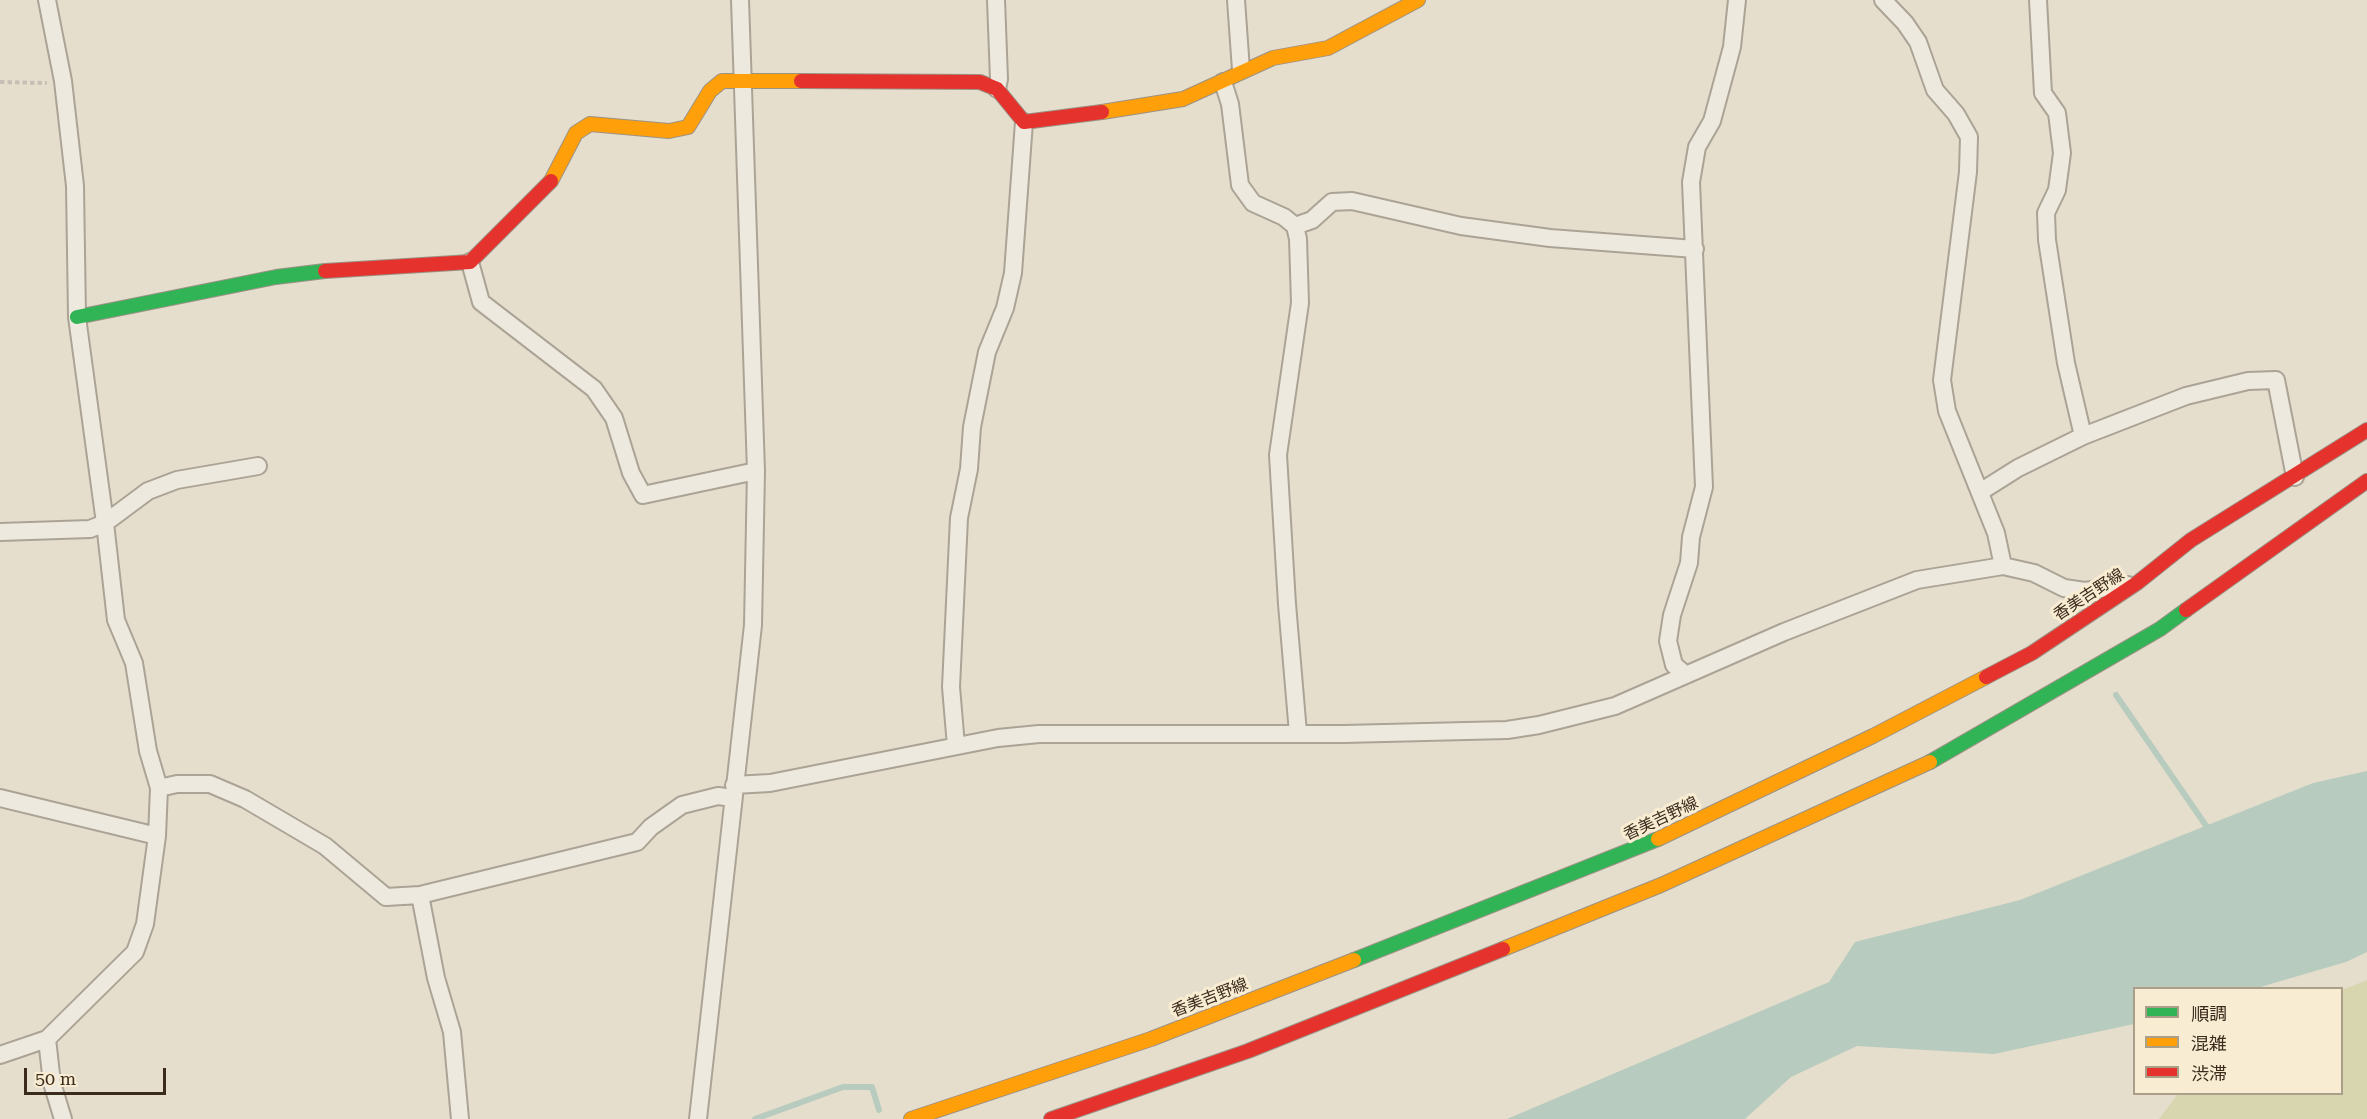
<!DOCTYPE html>
<html>
<head>
<meta charset="utf-8">
<style>
  body { margin:0 }
  #map { position:relative; width:2367px; height:1119px; overflow:hidden; background:#e6decc; font-family:"Roboto Serif","Noto Sans JP",serif }
  canvas { display:block }
  .legend { position:absolute; left:2133px; top:987px; width:210px; height:108px; box-sizing:border-box; background:#f8ecd2; border:2px solid #ac9f8a; margin:0; padding:8px 10px; list-style:none; font-size:18px; color:#3b2b1d }
  .legend li { display:flex; align-items:center; gap:12px; height:30px }
  .legend b { width:30px; border:2px solid #ac9f8a }
  .scale { position:absolute; left:24px; top:1068px; width:142px; height:27px; box-sizing:border-box; border:3px solid #3b2b1d; border-top:0; padding-left:8px; font-size:18px; line-height:21px; white-space:nowrap; color:#3b2b1d; -webkit-text-stroke:4px #f8ecd2; paint-order:stroke }
</style>
</head>
<body>
<div id="map">
<canvas width="2367" height="1119"></canvas>
<ul class="legend">
<li><b style="height:8px;background:#30b455"></b>順調</li>
<li><b style="height:8px;background:#ff9f0a"></b>混雑</li>
<li><b style="height:8px;background:#e5322d"></b>渋滞</li>
</ul>
<div class="scale">50 m</div>
</div>
<script>
const g = document.querySelector('canvas').getContext('2d');
g.lineJoin = 'round';
function paint(path, color) { g.fillStyle = color; g.fill(path, 'evenodd'); }
const toPath = rows => new Path2D(rows.map(r => 'M' + r).join(''));
function strokePath(path, color, width, dash) { g.strokeStyle = color; g.lineWidth = width; g.lineCap = dash ? 'butt' : 'round'; g.setLineDash(dash || []); g.stroke(path); }
function label(font, color, halo, rows, align = 'center') {
  g.font = font + ' "Roboto Serif","Noto Sans JP",serif'; g.lineWidth = 6; g.setLineDash([]); g.textBaseline = 'middle'; g.strokeStyle = halo; g.fillStyle = color; for (const [text, x, y, turn = 0] of rows) {
    g.save(); g.translate(x, y); g.rotate((+turn || 0) * Math.PI / 180); g.textAlign = isNaN(turn) ? turn : align; if (halo) g.strokeText(text, 0, 0); g.fillText(text, 0, 0); g.restore();
  }
}
paint(toPath([
  [2367,980,2367,1119,2159,1119,2178,1094,2342,1094,2342,990]
]), '#d7d6ae');
paint(toPath([
  [2367,771,2367,952,2346,962,2257,988,2134,988,2134,1024,1994,1054,1857,1046,1791,1077,1745,1119,1507,1119,1829,982,1855,942,2020,900,2313,783]
]), '#b8cbbf');
strokePath(toPath([
  [2116,695,2209,830],
  [755,1119,843,1087,872,1087,879,1110]
]), '#b8cbbf', 6);
const street = toPath([
  [996,0,999,79,997,89],
  [1236,0,1241,70],
  [1883,0,1905,23,1918,42,1935,90,1956,114,1969,137,1968,172,1942,380,1947,411,1996,533,2003,566],
  [2038,0,2043,93,2057,113,2062,153,2057,190,2046,213,2047,240,2066,363,2083,436],
  [1223,82,1230,104,1240,185,1253,203,1284,217,1295,226,1298,239,1300,303,1278,455,1287,604,1298,733],
  [1295,226,1312,220,1332,202,1352,201,1461,226,1550,238,1695,249],
  [470,262,481,302,594,389,614,418,631,473,643,495,756,471],
  [1980,492,2018,468,2083,436,2186,396,2248,381,2276,380,2295,477],
  [0,532,90,529,105,523,148,491,177,480,258,466],
  [1686,675,1674,665,1668,641,1672,615,1689,563,1691,537,1704,487,1691,182,1697,147,1712,121,1732,47,1737,0],
  [956,746,951,687,959,518,969,469,972,427,987,352,1005,308,1013,273,1024,122],
  [734,785,770,783,998,738,1039,734,1344,734,1507,730,1539,725,1615,706,1784,632,1917,580,2003,566,2034,573,2064,588,2085,591,2128,585],
  [159,788,177,784,210,784,245,799,325,846,386,897,420,895,637,842,651,827,682,805,718,796,733,798],
  [0,798,157,836],
  [420,895,436,978,452,1032,460,1119],
  [47,1039,52,1083,63,1119],
  [0,1055,47,1039,135,952,145,924,157,836,159,788,148,751,134,663,116,620,105,523,77,317,75,186,63,81,47,0],
  [698,1119,753,625,756,471,740,0]
]);
const fast = toPath([
  [77,317,276,277,325,271],
  [1930,762,2160,629,2186,610],
  [1354,960,1658,839]
]);
const slow = toPath([
  [1102,112,1183,99,1273,58,1328,48,1418,0],
  [551,181,576,133,590,124,669,131,688,127,710,91,722,81,801,81],
  [1658,839,1873,736,1986,677],
  [1503,949,1661,885,1930,762],
  [911,1119,1151,1039,1354,960]
]);
const jam = toPath([
  [801,81,980,82,997,89,1024,122,1102,112],
  [325,271,470,262,551,181],
  [2186,610,2367,481],
  [1986,677,2032,653,2137,583,2191,540,2367,430],
  [1051,1119,1248,1051,1503,949]
]);
strokePath(street, '#aba395', 20);
strokePath(fast, '#9b9286', 16);
strokePath(slow, '#9b9286', 16);
strokePath(jam, '#9b9286', 16);
strokePath(toPath([
  [0,82,47,83]
]), '#c7bfb5', 4, [4.5, 3]);
strokePath(street, '#eee9df', 16);
strokePath(fast, '#30b455', 14);
strokePath(slow, '#ff9f0a', 14);
strokePath(jam, '#e5322d', 14);
label('16px', '#3b2b1d', '#f8ecd2', [
  ["香美吉野線",2089,595,-33],
  ["香美吉野線",1661,819,-25],
  ["香美吉野線",1210,998,-21]
]);
</script>
</body>
</html>
